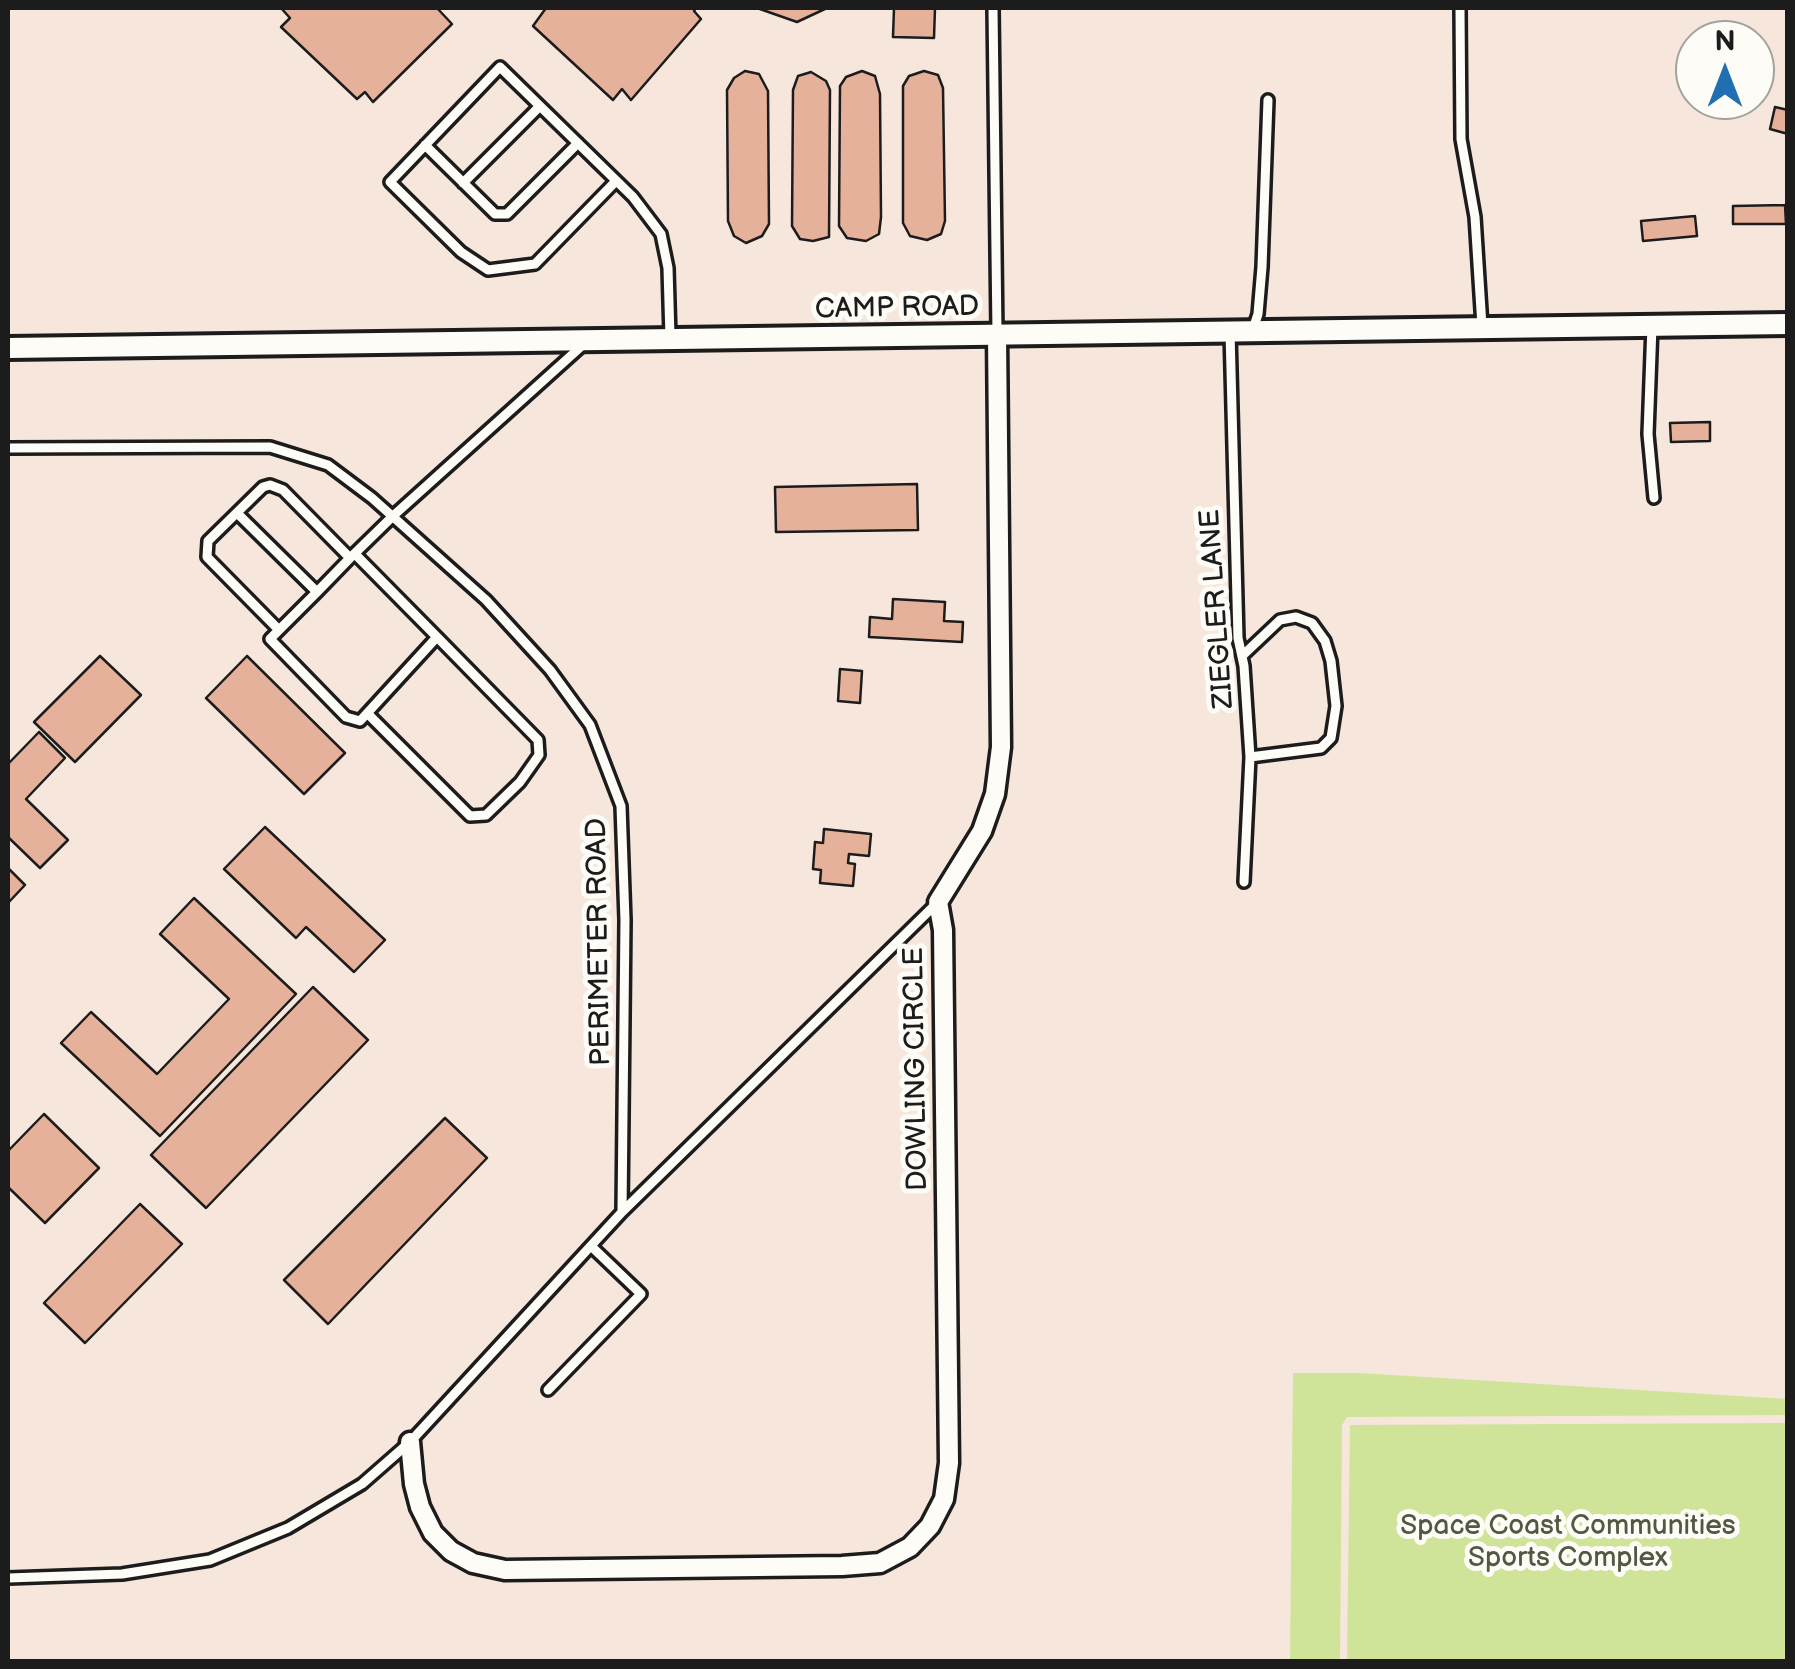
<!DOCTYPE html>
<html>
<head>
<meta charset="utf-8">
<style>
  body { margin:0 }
  #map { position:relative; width:1795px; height:1669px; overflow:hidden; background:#f6e6db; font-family:"Balsamiq Sans",sans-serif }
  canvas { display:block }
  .frame { position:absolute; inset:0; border:10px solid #1c1c1c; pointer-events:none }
  .north { position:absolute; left:1675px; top:20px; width:100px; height:100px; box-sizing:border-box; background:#fdfcf7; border:2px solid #a3a29f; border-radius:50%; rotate:0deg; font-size:28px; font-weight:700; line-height:40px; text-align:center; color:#1c1c1c }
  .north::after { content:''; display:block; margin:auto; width:35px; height:45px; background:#1f6fb2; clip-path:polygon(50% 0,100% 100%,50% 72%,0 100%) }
</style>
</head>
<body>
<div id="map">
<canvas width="1795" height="1669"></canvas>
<div class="frame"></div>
<div class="north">N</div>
</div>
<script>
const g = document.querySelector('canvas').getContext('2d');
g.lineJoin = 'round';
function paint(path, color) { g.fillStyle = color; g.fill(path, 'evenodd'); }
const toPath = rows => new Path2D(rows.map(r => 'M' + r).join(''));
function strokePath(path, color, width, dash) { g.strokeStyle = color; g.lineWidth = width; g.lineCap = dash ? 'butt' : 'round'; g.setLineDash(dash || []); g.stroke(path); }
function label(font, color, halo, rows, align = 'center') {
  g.font = font + ' "Balsamiq Sans",sans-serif'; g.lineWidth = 10; g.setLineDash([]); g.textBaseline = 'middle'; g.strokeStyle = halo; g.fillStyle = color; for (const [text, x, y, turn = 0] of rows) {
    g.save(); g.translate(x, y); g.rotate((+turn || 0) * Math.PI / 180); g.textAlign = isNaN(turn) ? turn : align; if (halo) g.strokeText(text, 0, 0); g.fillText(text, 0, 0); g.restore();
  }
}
paint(toPath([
  [1293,1373,1359,1373,1787,1399,1787,1415,1347,1417,1342,1425,1340,1661,1290,1661],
  [1787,1423,1787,1661,1347,1661,1350,1425]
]), '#cfe499');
const building = toPath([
  [281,8,437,8,452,24,373,102,365,92,357,99,281,27,290,18,281,8],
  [546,8,696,8,694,11,701,19,631,100,622,89,613,100,533,26,546,8],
  [757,8,827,8,797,22,757,8],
  [894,8,935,8,934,38,893,37,894,8],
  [745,71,759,74,768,91,769,224,762,236,746,243,734,236,728,221,727,90,734,78,745,71],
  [862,71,875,76,880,94,881,217,879,234,866,241,847,238,839,226,840,86,846,77,862,71],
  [924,71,938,75,943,88,945,221,941,234,927,240,910,236,903,223,903,86,909,76,924,71],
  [811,72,826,81,830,90,829,237,813,241,800,239,792,226,793,90,798,76,811,72],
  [1775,107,1788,110,1788,134,1770,129,1775,107],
  [1785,205,1786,224,1733,224,1733,206,1785,205],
  [1695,216,1697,236,1643,241,1641,221,1695,216],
  [1710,422,1710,441,1671,442,1670,423,1710,422],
  [917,484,918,530,776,532,775,487,917,484],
  [893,599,945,602,944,621,963,622,962,642,869,637,870,617,892,619,893,599],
  [100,656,141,695,75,762,34,722,100,656],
  [247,656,345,753,304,794,206,698,247,656],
  [840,669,862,671,860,703,838,701,840,669],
  [39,732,65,758,26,799,68,840,40,868,8,837,8,764,39,732],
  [265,827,385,940,354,972,306,927,296,938,224,869,265,827],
  [824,829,871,834,869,856,849,854,848,863,855,864,853,886,820,883,821,870,813,869,815,842,823,843,824,829],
  [8,868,25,885,8,903,8,868],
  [194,898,296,994,160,1136,61,1043,91,1012,157,1074,229,999,160,934,194,898],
  [313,987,368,1040,206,1208,151,1155,313,987],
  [44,1114,99,1168,45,1223,8,1187,8,1151,44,1114],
  [445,1118,487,1158,328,1324,284,1280,445,1118],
  [140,1204,182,1244,85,1343,44,1303,140,1204]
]);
paint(building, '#e6b19a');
strokePath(building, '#1c1c1c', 2.5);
const service = toPath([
  [993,8,997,333],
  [1460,8,1461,139,1475,217,1482,326],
  [425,145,495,214,507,214,578,143],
  [616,181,535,264,488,270,461,252,390,182,500,67,633,197,661,234,668,268,670,337],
  [463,183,540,106],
  [1652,326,1648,434,1654,498],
  [1253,329,1258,314,1262,267,1268,100],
  [1230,332,1238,638,1244,666,1250,757,1244,882],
  [8,448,270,447,328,465,372,498,486,600,550,670,590,725,621,806,625,920,622,1212],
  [237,513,317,592],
  [355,554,437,637,360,721,346,717,270,639,317,592,350,558,393,516,585,343],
  [279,630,207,557,208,541,263,487,270,485,283,490,350,558],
  [1242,656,1280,620,1296,617,1312,623,1325,641,1331,661,1336,706,1331,738,1321,748,1250,757],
  [368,714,470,816,486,815,520,782,539,755,538,740,437,637],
  [548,1390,641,1294,591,1246],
  [8,1578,122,1574,210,1560,288,1528,362,1484,410,1442,622,1212,936,904]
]);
const minor = toPath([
  [410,1442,414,1484,420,1507,433,1533,451,1551,473,1563,505,1570,842,1566,880,1563,910,1547,930,1526,944,1499,949,1463,943,930,938,902,982,831,995,794,1001,747,997,336]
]);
const tertiary = toPath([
  [8,348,1788,324]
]);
strokePath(service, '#1c1c1c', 16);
strokePath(minor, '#1c1c1c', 25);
strokePath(tertiary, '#1c1c1c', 28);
strokePath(service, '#fdfcf7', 9);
strokePath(minor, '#fdfcf7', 18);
strokePath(tertiary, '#fdfcf7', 20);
label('28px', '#1c1c1c', '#fdfcf7', [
  ["CAMP ROAD",897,309,-1],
  ["ZIEGLER LANE",1218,609,-94],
  ["PERIMETER ROAD",600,942,-91],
  ["DOWLING CIRCLE",917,1069,-91]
]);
label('28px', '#525842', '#fdfcf7', [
  ["Space Coast Communities",1568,1527],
  ["Sports Complex",1568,1559]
]);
</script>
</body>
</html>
